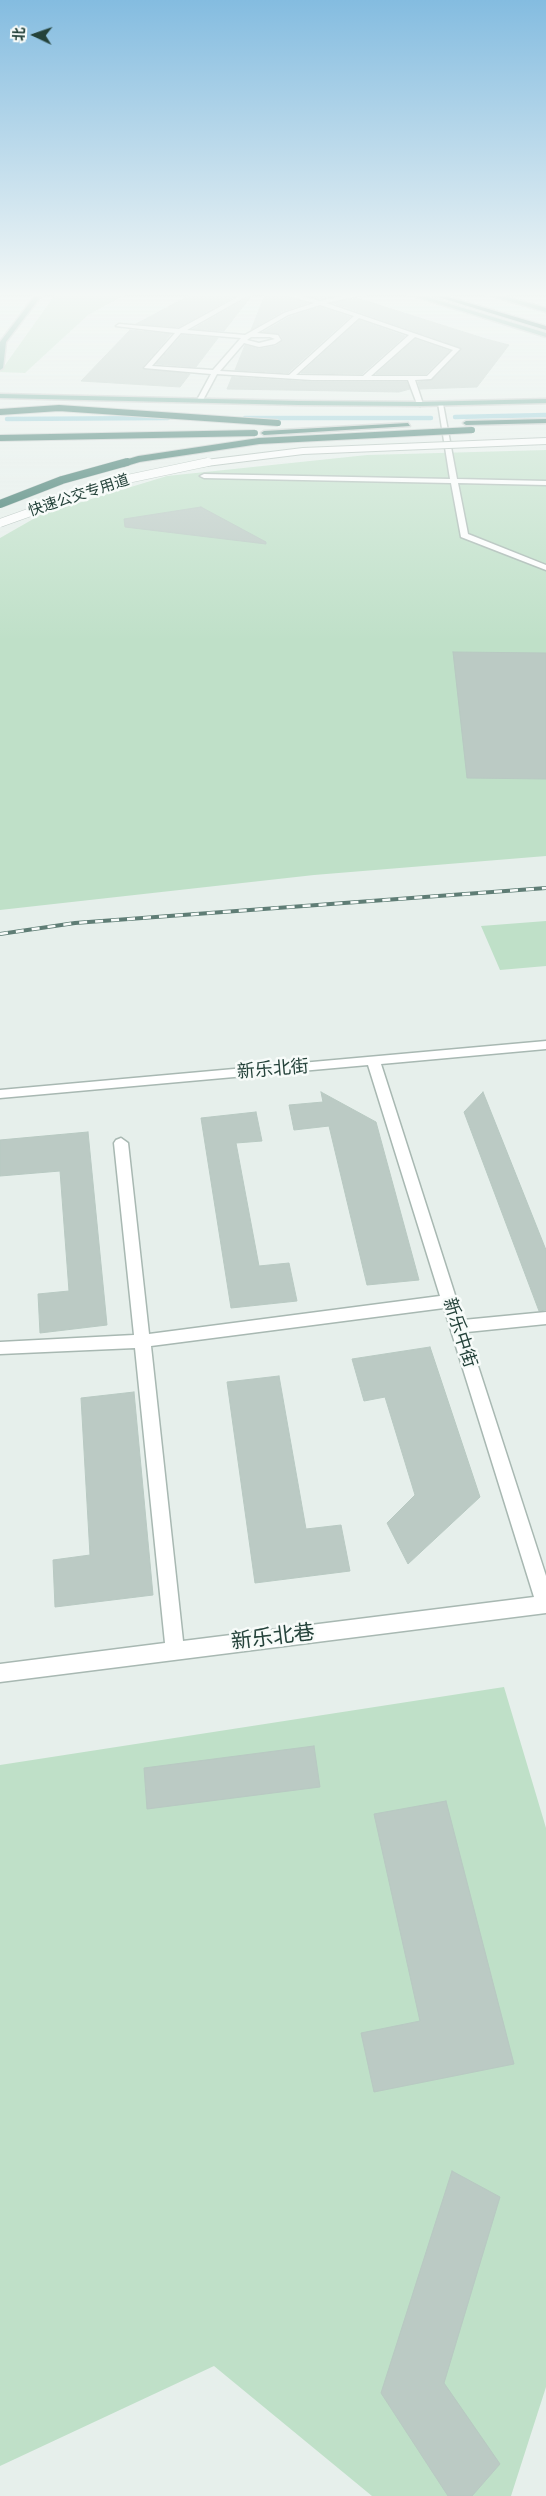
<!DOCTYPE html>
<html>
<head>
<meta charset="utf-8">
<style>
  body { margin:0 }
  #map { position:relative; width:546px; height:2496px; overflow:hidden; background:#e6efeb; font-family:"Varela Round","Noto Sans SC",sans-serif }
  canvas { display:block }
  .north { position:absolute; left:10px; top:10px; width:50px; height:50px; -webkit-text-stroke:4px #f7fbf9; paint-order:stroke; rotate:273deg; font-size:14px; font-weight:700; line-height:20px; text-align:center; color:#24423a }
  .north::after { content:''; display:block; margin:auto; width:18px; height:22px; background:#24423a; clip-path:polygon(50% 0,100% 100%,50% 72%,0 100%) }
</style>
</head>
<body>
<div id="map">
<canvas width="546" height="2496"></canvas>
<div class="north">北</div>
</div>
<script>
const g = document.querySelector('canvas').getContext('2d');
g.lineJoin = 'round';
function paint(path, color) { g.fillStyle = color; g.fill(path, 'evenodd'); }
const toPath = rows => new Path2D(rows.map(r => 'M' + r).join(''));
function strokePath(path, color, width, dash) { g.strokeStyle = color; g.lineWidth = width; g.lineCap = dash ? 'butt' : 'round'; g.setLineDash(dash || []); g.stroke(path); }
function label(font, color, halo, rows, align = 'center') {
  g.font = font + ' "Varela Round","Noto Sans SC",sans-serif'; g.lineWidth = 5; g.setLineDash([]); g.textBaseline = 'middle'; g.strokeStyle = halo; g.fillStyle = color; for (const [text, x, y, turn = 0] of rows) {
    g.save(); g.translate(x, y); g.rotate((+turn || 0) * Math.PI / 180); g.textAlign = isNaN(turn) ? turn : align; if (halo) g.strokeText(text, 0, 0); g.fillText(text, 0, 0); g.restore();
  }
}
paint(toPath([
  [57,292,130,292,88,315,25,373,0,372],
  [546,450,546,856,314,875,0,910,0,538,42,514,167,476,367,455],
  [546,921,546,966,500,970,481,926],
  [504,1687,546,1828,546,2387,511,2496,372,2496,214,2366,0,2466,0,1765]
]), '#bfe0c8');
strokePath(toPath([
  [455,417,546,415],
  [245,418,431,418],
  [7,419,168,418]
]), '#8ec9d4', 4.5);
const building = toPath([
  [196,292,243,292,179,327,136,324,196,292],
  [266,292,272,292,308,303,283,311,251,330,266,292],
  [292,292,332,292,340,295,320,299,292,292],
  [252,295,224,331,193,329,252,295],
  [357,298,486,339,509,345,477,387,420,389,418,382,432,380,462,348,333,303,357,298],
  [320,307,350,317,288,373,235,370,245,345,259,349,276,346,283,340,280,334,263,332,289,317,320,307],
  [359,320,405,336,362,374,301,373,359,320],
  [130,330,171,334,142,368,190,374,180,387,81,381,130,330],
  [182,335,218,338,196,367,156,364,182,335],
  [415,339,450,351,426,374,376,374,415,339],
  [232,377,312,382,407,382,410,389,399,392,227,389,232,377],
  [201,507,266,542,266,544,125,527,124,519,201,507],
  [453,652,546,653,546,779,467,778,453,652],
  [321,1092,376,1122,419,1280,367,1285,329,1126,294,1130,289,1105,323,1102,321,1092],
  [483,1092,546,1250,546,1310,539,1311,464,1112,483,1092],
  [256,1112,262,1141,236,1143,259,1266,289,1263,297,1301,231,1308,201,1118,256,1112],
  [88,1132,107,1325,40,1333,38,1294,69,1291,60,1171,0,1176,0,1140,88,1132],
  [430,1347,480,1497,408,1564,387,1523,415,1495,385,1397,364,1401,352,1359,430,1347],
  [279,1376,306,1529,341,1525,350,1571,255,1583,227,1382,279,1376],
  [134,1392,153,1595,55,1607,53,1560,90,1555,81,1398,134,1392],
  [314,1746,320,1787,147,1809,144,1768,314,1746],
  [446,1801,514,2064,374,2092,361,2033,420,2021,374,1814,446,1801],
  [452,2171,500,2197,444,2383,500,2464,472,2496,448,2496,381,2393,452,2171]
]);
paint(building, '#bbcac4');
strokePath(building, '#b8c9c2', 1);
const minor = toPath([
  [247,292,254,292,187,330,245,335,284,313,314,303,274,292,284,292,320,301,363,292,374,292,326,303,460,349,431,379,415,380,423,404,420,406,417,404,408,380,312,380,217,374,203,400,200,402,197,400,211,374,144,368,175,333,116,326,119,324,179,329,247,292],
  [320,305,354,316,289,375,220,371,244,343,259,347,275,344,281,340,278,335,257,333,288,315,320,305],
  [359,318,409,335,363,376,296,375,359,318],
  [181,333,241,338,213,370,152,366,181,333],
  [251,337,270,337,275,339,259,343,247,340,251,337],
  [415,337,453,350,427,376,371,376,415,337],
  [438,403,443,404,457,479,546,481,546,485,458,483,468,534,546,565,546,570,461,537,451,483,204,478,200,476,204,474,450,479,438,403],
  [546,1041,546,1049,381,1064,463,1320,546,1312,546,1324,467,1332,546,1576,546,1613,0,1682,0,1664,165,1643,135,1348,0,1354,0,1342,134,1335,114,1143,116,1140,121,1138,128,1143,149,1334,440,1296,368,1065,0,1098,0,1090,546,1041],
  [444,1308,534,1597,183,1641,151,1346,444,1308]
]);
const major = toPath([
  [38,292,44,292,6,342,3,368,0,370,0,342,38,292],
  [401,292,410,292,546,333,546,337,401,292],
  [479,292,488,292,546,308,546,312,479,292],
  [0,394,299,401,420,402,546,399,546,403,420,406,299,405,0,398,0,394]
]);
const highway = toPath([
  [422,292,431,292,546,326,546,330,422,292],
  [546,419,546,423,466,425,463,423,466,421,546,419],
  [408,423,410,426,264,435,261,433,264,431,408,423]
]);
strokePath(minor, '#a8b8b2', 3);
strokePath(major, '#c2cac8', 3);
strokePath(highway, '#c2cac8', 3);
paint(minor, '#fff');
paint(major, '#6aa596');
paint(highway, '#2f6f62');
const rail = toPath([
  [0,934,75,923,546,888]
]);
strokePath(rail, '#5f7d75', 4);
strokePath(rail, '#f7fbf9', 2.5, [8]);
const minorBridgeFar1 = toPath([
  [198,464,303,451,546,441]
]);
const minorBridge = toPath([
  [0,523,118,481,208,462]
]);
const highwayBridgeFar1 = toPath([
  [0,412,59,408,278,423],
  [0,438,255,433],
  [122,464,139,459,259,441,472,430]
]);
const highwayBridge = toPath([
  [0,504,62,480,127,462]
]);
strokePath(minorBridgeFar1, '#a8b8b2', 8, []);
strokePath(minorBridge, '#a8b8b2', 9, []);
strokePath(highwayBridgeFar1, '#c2cac8', 8, []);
strokePath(highwayBridge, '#c2cac8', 9, []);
strokePath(minorBridgeFar1, '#fff', 6);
strokePath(minorBridge, '#fff', 8);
strokePath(highwayBridgeFar1, '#2f6f62', 6);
strokePath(highwayBridge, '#2f6f62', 8);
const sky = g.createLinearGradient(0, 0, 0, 641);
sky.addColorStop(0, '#84bce0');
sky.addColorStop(0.46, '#f4f8f6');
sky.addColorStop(1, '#f4f8f600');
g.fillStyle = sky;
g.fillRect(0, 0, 546, 641);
label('15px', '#24423a', '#f7fbf9', [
  ["快速公交专用道",79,496,-18]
]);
label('18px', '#24423a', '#f7fbf9', [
  ["新乐北街",273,1070,-5],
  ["新乐中街",459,1333,72]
]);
label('21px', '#24423a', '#f7fbf9', [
  ["新乐北巷",273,1638,-7]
]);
</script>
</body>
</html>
